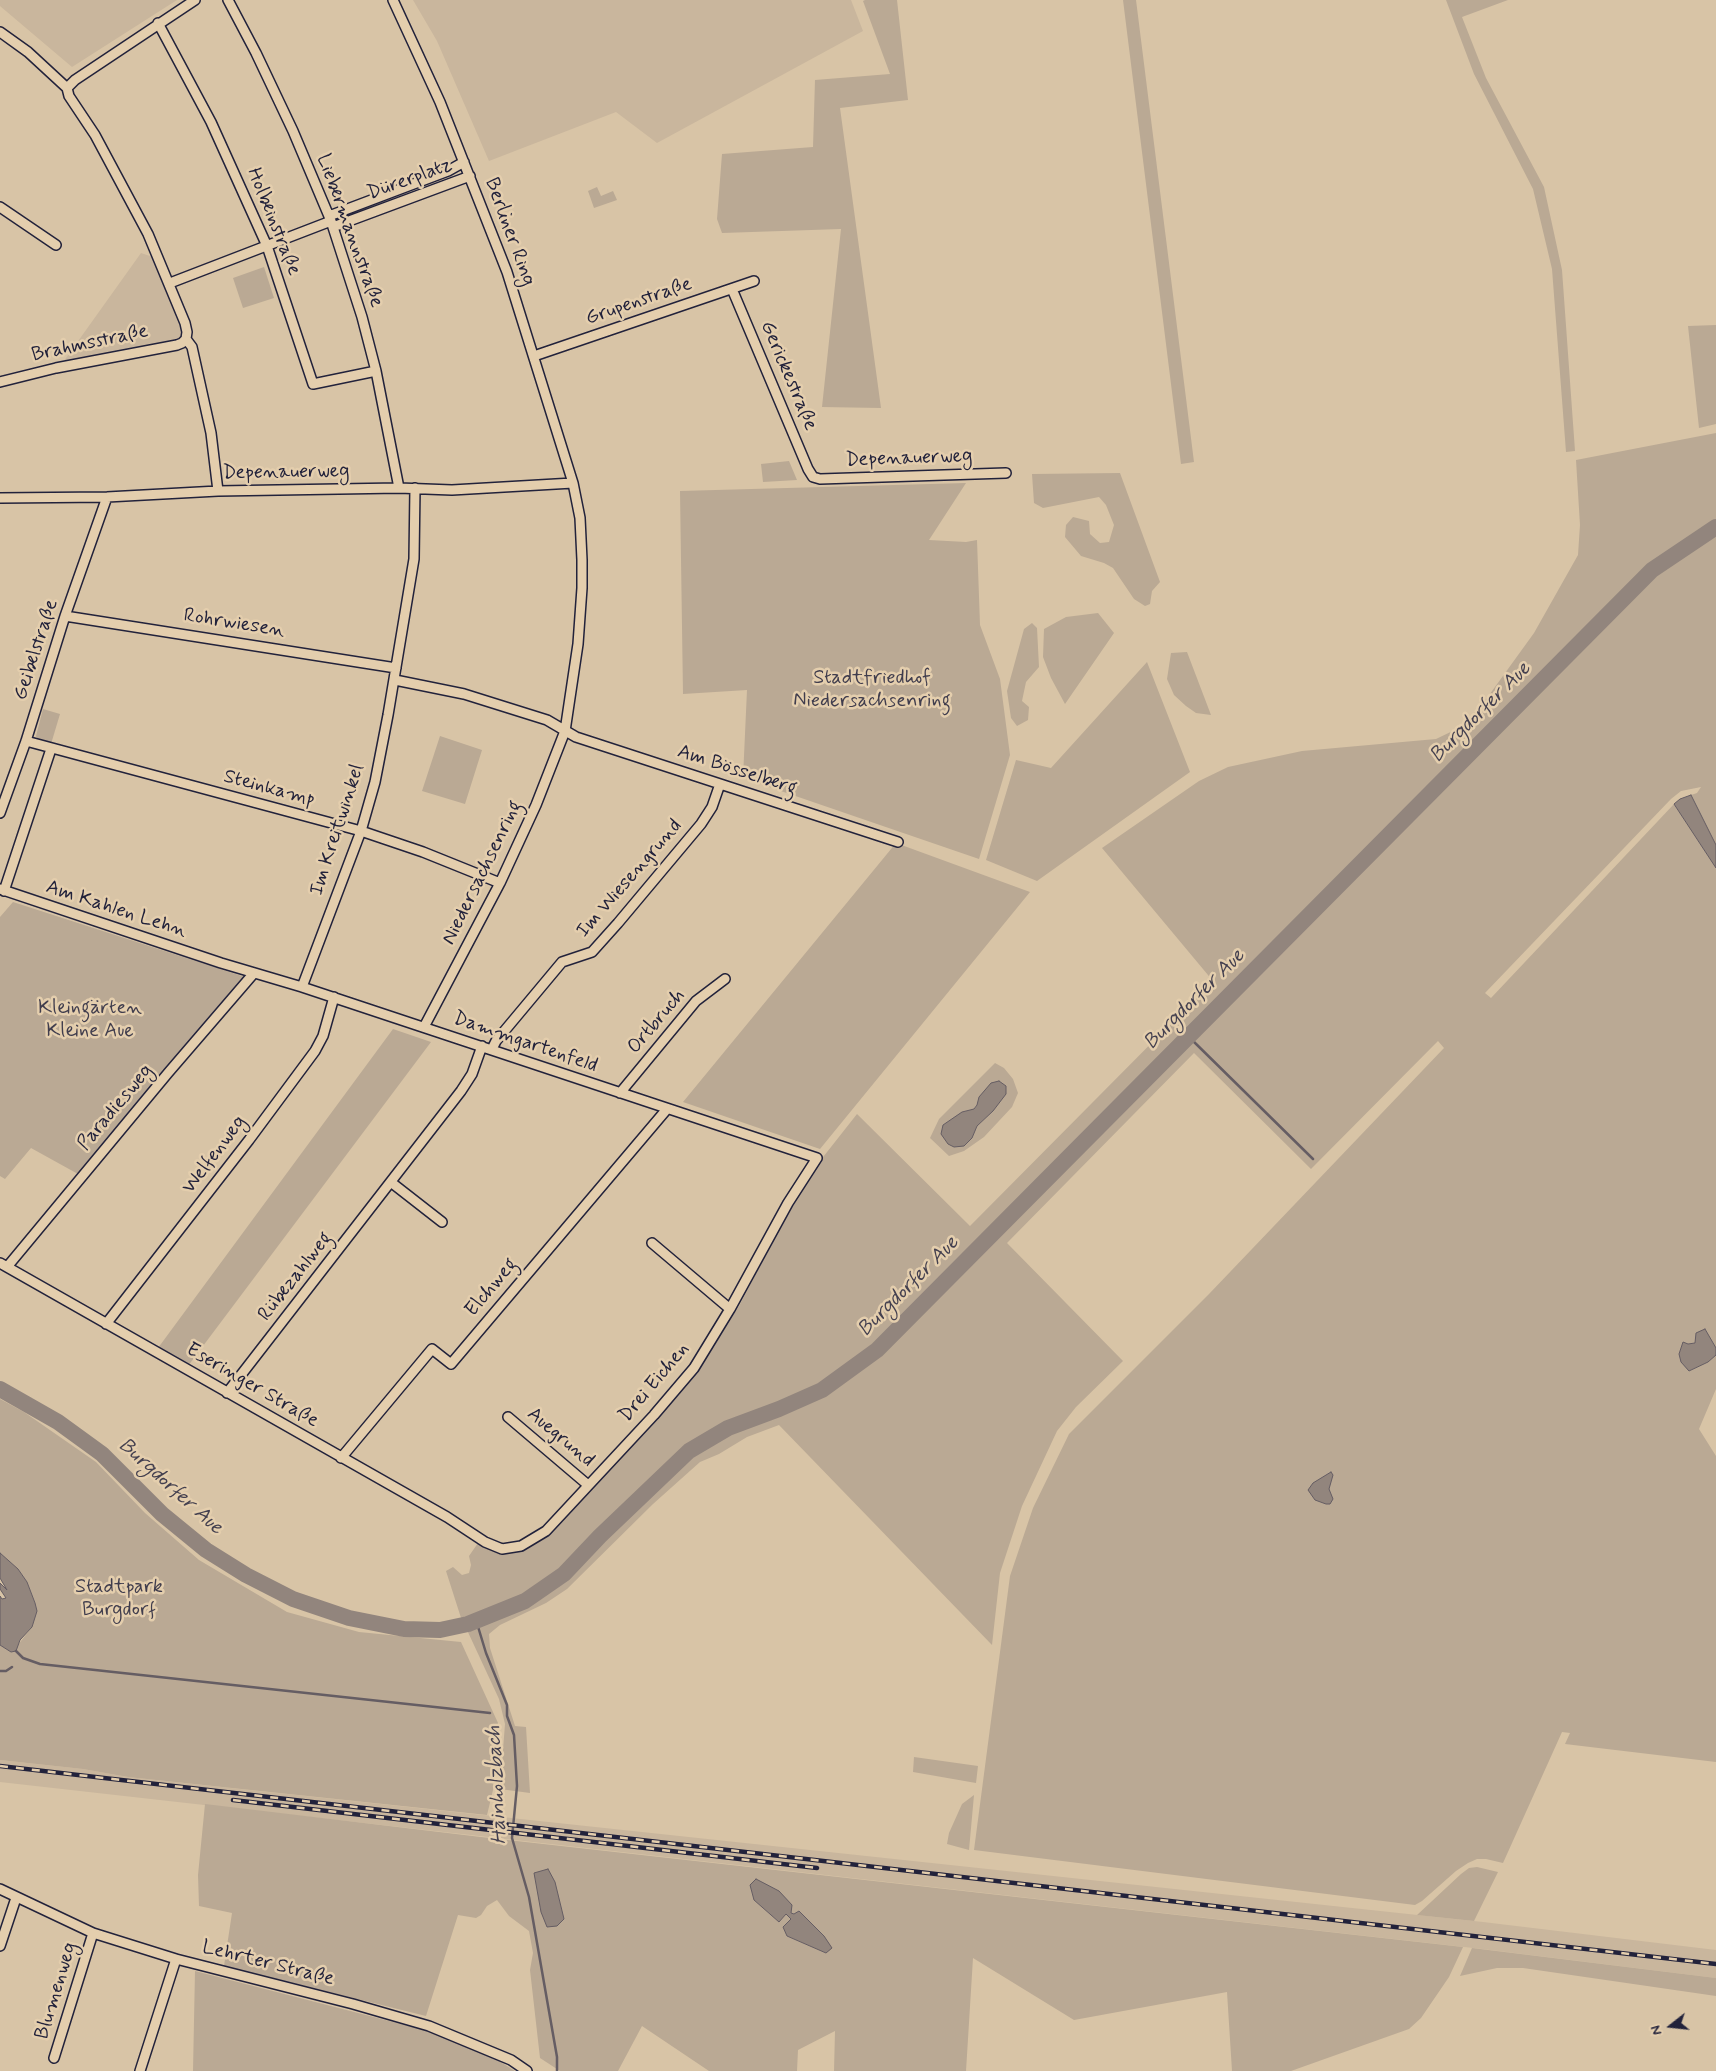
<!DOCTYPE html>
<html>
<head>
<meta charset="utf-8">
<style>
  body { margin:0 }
  #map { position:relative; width:1716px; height:2071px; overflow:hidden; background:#d8c4a6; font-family:Mynerve,sans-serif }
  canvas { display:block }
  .north { position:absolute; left:1646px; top:2001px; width:50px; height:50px; -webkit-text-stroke:4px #e4cead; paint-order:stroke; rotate:254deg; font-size:14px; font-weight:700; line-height:20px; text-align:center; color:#22223b }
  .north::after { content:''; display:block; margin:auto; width:18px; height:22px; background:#22223b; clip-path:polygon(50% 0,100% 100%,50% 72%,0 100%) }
</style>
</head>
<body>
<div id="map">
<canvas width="1716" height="2071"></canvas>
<div class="north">N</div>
</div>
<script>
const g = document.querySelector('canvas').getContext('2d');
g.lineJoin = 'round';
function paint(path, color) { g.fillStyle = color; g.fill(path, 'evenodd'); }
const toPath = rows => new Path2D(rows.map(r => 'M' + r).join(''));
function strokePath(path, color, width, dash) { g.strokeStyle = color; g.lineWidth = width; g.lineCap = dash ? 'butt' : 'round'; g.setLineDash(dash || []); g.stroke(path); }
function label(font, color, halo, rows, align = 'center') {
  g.font = font + ' Mynerve,sans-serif'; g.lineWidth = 5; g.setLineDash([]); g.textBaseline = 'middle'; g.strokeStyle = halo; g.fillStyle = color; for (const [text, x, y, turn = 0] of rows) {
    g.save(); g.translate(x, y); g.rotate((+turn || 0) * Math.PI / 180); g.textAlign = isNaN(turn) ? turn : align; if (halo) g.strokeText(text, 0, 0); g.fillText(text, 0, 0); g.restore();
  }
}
paint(toPath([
  [0,0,177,0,72,67,0,6],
  [413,0,851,0,863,31,657,143,616,112,489,161,437,41],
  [141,253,153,257,184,338,61,365],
  [0,1760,83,1769,128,1777,1483,1922,1716,1950,1716,1978,1482,1949,0,1782]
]), '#c9b69d');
paint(toPath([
  [865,0,897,0,908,100,840,108,881,408,822,407,841,229,722,233,717,219,722,154,813,147,815,80,890,74,863,1],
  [1123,0,1136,0,1194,462,1181,464],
  [1446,0,1508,0,1462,17,1486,78,1544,187,1562,270,1575,451,1566,452,1552,269,1533,189,1474,74],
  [597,187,601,196,613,191,617,200,594,208,588,191],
  [264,267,274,298,243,308,233,278],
  [1716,325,1716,424,1699,428,1688,326],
  [1716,433,1716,521,1687,538,1649,567,982,1238,864,1352,812,1388,724,1425,698,1440,671,1459,627,1500,554,1576,515,1599,462,1621,446,1571,453,1567,462,1575,469,1573,471,1565,469,1556,478,1543,502,1554,524,1551,543,1539,698,1371,739,1306,805,1180,857,1114,970,1226,1213,981,1102,848,1199,781,1228,767,1302,751,1436,739,1463,726,1487,698,1534,633,1578,555,1580,525,1576,460],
  [789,461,797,480,763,482,761,464],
  [1120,473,1160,582,1152,591,1150,604,1145,606,1134,599,1113,568,1104,563,1081,556,1065,537,1066,525,1073,517,1089,521,1090,534,1100,543,1109,542,1114,525,1106,505,1099,497,1043,508,1034,503,1032,474],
  [966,483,929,540,966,542,977,540,980,625,1000,679,1010,755,979,859,743,778,747,690,683,694,680,491],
  [1716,530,1716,845,1691,795,1697,793,1701,787,1681,791,1671,799,1485,993,1491,998,1674,804,1716,868,1716,1348,1705,1330,1695,1343,1688,1344,1689,1371,1708,1362,1716,1355,1716,1389,1699,1429,1716,1456,1716,1762,1565,1744,1570,1733,1562,1732,1503,1863,1486,1859,1477,1859,1468,1863,1456,1871,1422,1901,1415,1905,974,1850,1010,1576,1033,1508,1069,1434,1209,1294,1444,1048,1438,1041,1311,1169,1194,1053,1007,1243,1123,1361,1076,1407,1057,1431,1022,1506,1000,1573,992,1645,779,1425,747,1437,719,1454,700,1462,653,1504,567,1589,546,1603,500,1625,489,1634,490,1648,515,1726,526,1727,530,1793,500,1789,505,1724,499,1699,467,1630,525,1605,539,1597,565,1577,691,1454,728,1433,779,1414,824,1393,880,1352,1657,570],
  [1098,613,1114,633,1065,704,1051,678,1043,657,1044,629,1066,617],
  [1032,623,1037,628,1039,667,1026,682,1022,701,1029,707,1028,720,1017,726,1011,718,1007,691,1024,629],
  [1187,652,1211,715,1196,713,1186,706,1174,695,1167,679,1171,653],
  [1147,662,1190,772,1037,881,986,860,1016,760,1051,768],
  [43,709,60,714,51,744,39,741,36,736],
  [440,736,482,750,465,804,422,791],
  [896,843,1030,892,820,1149,683,1102],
  [13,902,245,977,78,1174,31,1148,5,1179,0,1176,0,917],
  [393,1029,431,1042,188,1366,158,1348],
  [995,1063,1004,1068,1013,1079,1018,1093,1012,1107,984,1137,964,1151,949,1156,930,1138,939,1119],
  [977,1105,993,1111,977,1126,974,1131,962,1112,974,1109],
  [0,1399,24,1412,96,1462,145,1513,199,1560,287,1612,359,1632,461,1642,498,1723,493,1790,487,1815,128,1777,83,1769,0,1760,0,1645,11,1652,17,1646,32,1627,35,1603,27,1582,18,1569,0,1553],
  [914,1757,978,1766,976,1783,913,1772],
  [974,1795,969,1850,947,1844,949,1833,962,1804],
  [205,1804,481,1837,1463,1947,1449,1977,1421,2018,1409,2029,1291,2071,1232,2071,1227,1992,1074,2020,973,1958,966,2071,834,2071,835,2031,798,2050,797,2071,709,2071,642,2026,618,2071,560,2071,540,2058,530,1970,533,1953,529,1931,509,1916,497,1900,487,1906,481,1915,476,1918,458,1915,426,2016,224,1966,232,1913,199,1906,198,1875],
  [754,1900,794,1914,826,1953,787,1936,791,1919,786,1914,779,1922],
  [1477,1867,1498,1872,1474,1921,1417,1915,1461,1874,1469,1868],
  [1472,1948,1716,1978,1716,1996,1523,1968,1497,1968,1460,1976],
  [195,1971,428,2031,499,2061,515,2071,193,2071]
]), '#baa994');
const water = toPath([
  [1691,795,1716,845,1716,868,1674,804,1680,799,1691,795],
  [999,1081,1006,1086,1006,1094,993,1111,977,1126,972,1138,964,1146,954,1147,948,1144,941,1134,943,1125,962,1112,974,1109,977,1105,979,1097,991,1083,999,1081],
  [1705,1329,1716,1348,1716,1355,1708,1362,1689,1371,1681,1362,1679,1354,1683,1342,1688,1344,1695,1343,1696,1333,1705,1329],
  [1331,1472,1333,1475,1329,1489,1333,1499,1330,1504,1326,1504,1315,1500,1308,1490,1313,1483,1331,1472],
  [0,1553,18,1569,27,1582,35,1603,37,1611,32,1627,20,1640,16,1651,11,1652,0,1645,0,1596,2,1599,6,1598,0,1589,0,1583,7,1590,0,1578,0,1553],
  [548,1869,555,1882,564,1919,557,1926,547,1927,541,1912,534,1873,548,1869],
  [756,1879,779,1891,792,1905,791,1913,794,1914,799,1911,824,1936,832,1948,826,1953,787,1936,783,1927,791,1919,786,1914,779,1922,754,1900,750,1885,756,1879]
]);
paint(water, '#92857d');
strokePath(water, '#655d63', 1);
strokePath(toPath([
  [1189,1037,1313,1159],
  [476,1620,486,1653,507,1705,507,1716,514,1735,517,1786,512,1838,529,1897,557,2057,557,2071],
  [16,1651,23,1658,40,1664,490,1713],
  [0,1671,6,1671,12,1667]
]), '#655d63', 2.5);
strokePath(toPath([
  [0,1389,58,1422,102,1454,162,1514,206,1550,246,1575,293,1599,349,1618,404,1629,440,1630,468,1624,525,1601,564,1574,600,1536,689,1451,728,1428,779,1409,822,1390,877,1350,1652,570,1716,527]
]), '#92857d', 16);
const street = toPath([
  [228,0,256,53,293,131,331,221,362,317,376,371,399,488],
  [393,0,440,102,507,272,573,483,580,518,582,560,582,588,578,644,565,731,536,805,500,883,424,1027],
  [158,23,211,122,267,246,313,384,376,371],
  [0,32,28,52,67,88,69,96,95,135,148,234,185,323,187,332,186,339,192,347,211,433,218,491],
  [67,88,75,80,195,0],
  [0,207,56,245],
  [329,216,448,171,464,162],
  [333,227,470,176],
  [170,283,331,221],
  [732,289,808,469,813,477,820,479,1006,473],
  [534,356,754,281],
  [0,382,56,368,177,345,182,343,186,339],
  [0,498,107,497,218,491,399,488,452,490,573,483],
  [65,616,396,668],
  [395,680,464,694,547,720,576,737,898,842],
  [26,741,361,831,423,852,500,883],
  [0,813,26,741,65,616,107,497],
  [0,889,221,963,302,987,817,1158,788,1203,730,1309,694,1368,654,1415,546,1531,521,1546,502,1549,485,1542,447,1517,0,1263],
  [4,891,51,749],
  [302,987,361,831,375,782,388,715,414,559,415,488],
  [492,1049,496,1041,562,962,592,952,618,923,701,824,712,807,720,784],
  [620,1093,696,1001,725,979],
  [392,1183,442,1222],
  [652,1243,730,1309],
  [7,1267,168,1073,254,973],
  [106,1324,249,1140,315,1051,323,1036,334,997],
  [227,1393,461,1091,472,1074,482,1046],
  [508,1417,588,1485],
  [341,1458,432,1349,451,1364,667,1109],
  [0,1889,93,1933,176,1959,353,2004,429,2026,511,2060,527,2071],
  [0,1946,16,1898],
  [54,2058,93,1933],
  [140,2071,176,1959]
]);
strokePath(street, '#22223b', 12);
strokePath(street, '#e4cead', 9);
const rail = toPath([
  [0,1766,1716,1964],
  [233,1800,817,1868]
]);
strokePath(rail, '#22223b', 4.5);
strokePath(rail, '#e4cead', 2.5, [8]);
label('20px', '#22223b', '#e4cead', [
  ["Dürerplatz",410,180,-20],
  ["Holbeinstraße",273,222,68],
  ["Liebermannstraße",349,231,70],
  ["Berliner Ring",509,232,70],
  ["Grupenstraße",639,302,-19],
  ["Brahmsstraße",90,344,-12],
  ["Gerickestraße",788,376,67],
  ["Depenauerweg",909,459,-2],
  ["Depenauerweg",286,473,-1],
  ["Rohrwiesen",234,624,9],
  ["Geibelstraße",37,650,-72],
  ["Am Bösselberg",737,771,18],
  ["Steinkamp",269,789,15],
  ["Im Kreitwinkel",338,830,-72],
  ["Niedersachsenring",483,873,-64],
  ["Im Wiesengrund",630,879,-49],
  ["Am Kahlen Lehn",116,910,18],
  ["Ortbruch",657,1022,-50],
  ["Dammgartenfeld",525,1043,19],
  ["Paradiesweg",116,1108,-50],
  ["Welfenweg",215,1155,-53],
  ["Rübezahlweg",296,1277,-52],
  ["Elchweg",492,1288,-50],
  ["Drei Eichen",655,1383,-50],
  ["Eseringer Straße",252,1386,30],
  ["Auegrund",560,1438,40],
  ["Lehrter Straße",268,1964,14],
  ["Blumenweg",57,1991,-73]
]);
label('20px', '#403d4d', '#e4cead', [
  ["Stadtfriedhof",872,679],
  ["Niedersachsenring",872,702],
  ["Kleingärten",90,1009],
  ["Kleine Aue",90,1032],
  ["Stadtpark",119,1588],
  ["Burgdorf",119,1611]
]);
label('italic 21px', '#44404f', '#e4cead', [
  ["Burgdorfer Aue",1481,713,-45],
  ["Burgdorfer Aue",1195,1000,-45],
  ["Burgdorfer Aue",909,1287,-45],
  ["Burgdorfer Aue",170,1487,42],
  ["Hainholzbach",498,1785,-93]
]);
</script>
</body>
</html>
